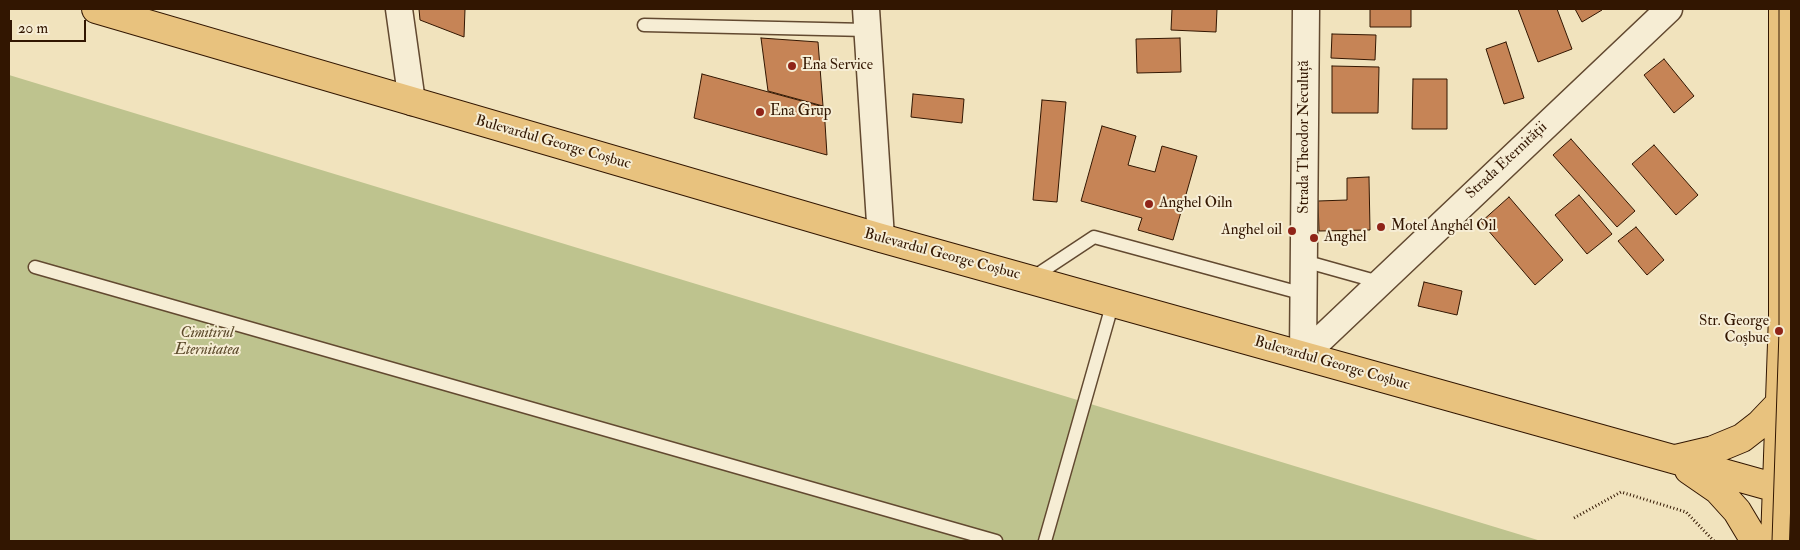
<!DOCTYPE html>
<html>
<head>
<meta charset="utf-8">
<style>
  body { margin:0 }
  #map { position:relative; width:1800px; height:550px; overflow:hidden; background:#f1e3bd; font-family:"IM FELL Double Pica",serif }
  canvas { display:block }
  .frame { position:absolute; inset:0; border:10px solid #321601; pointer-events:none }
  .scale { position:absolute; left:10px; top:20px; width:76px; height:22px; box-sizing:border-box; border:2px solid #321601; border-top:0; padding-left:6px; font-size:15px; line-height:18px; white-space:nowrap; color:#321601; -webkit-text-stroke:4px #f6edd4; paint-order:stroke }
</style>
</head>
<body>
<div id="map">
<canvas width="1800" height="550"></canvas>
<div class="frame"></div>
<div class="scale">20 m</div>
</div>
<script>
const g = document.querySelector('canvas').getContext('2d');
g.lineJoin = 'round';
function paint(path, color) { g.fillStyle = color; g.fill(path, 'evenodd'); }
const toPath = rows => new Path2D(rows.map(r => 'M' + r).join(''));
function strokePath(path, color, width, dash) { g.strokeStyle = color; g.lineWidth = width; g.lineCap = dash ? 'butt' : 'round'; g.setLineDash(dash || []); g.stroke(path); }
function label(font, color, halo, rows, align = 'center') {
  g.font = font + ' "IM FELL Double Pica",serif'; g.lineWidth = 4; g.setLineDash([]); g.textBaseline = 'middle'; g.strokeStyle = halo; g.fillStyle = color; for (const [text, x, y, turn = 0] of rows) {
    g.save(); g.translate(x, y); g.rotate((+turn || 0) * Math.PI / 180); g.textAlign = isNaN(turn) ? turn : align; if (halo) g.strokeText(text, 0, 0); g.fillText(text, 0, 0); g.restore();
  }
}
paint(toPath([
  [9,75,1541,541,9,541]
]), '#bec38e');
const building = toPath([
  [419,9,465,9,464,37,420,20,419,9],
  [1172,9,1217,9,1216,32,1171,30,1172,9],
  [1370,9,1411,9,1411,27,1370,27,1370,9],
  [1518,9,1557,9,1572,49,1538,62,1518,9],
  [1575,9,1601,9,1602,10,1582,22,1575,9],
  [1332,34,1376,35,1375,60,1331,58,1332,34],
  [761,38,818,42,823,106,768,91,761,38],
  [1180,38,1181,72,1137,73,1136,39,1180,38],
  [1506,42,1524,98,1504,104,1486,49,1506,42],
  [1664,59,1694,96,1674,113,1644,75,1664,59],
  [1332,66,1379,67,1378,113,1332,113,1332,66],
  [702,74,824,107,827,155,694,118,702,74],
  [1413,79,1447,79,1447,129,1412,129,1413,79],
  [913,94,964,99,962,123,911,117,913,94],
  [1042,100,1066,102,1057,202,1033,200,1042,100],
  [1102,126,1136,136,1128,165,1155,172,1162,146,1197,156,1173,240,1138,230,1142,218,1081,201,1102,126],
  [1571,139,1635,211,1617,227,1553,155,1571,139],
  [1654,145,1698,195,1676,215,1632,164,1654,145],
  [1369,177,1370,230,1319,231,1318,201,1347,200,1347,178,1369,177],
  [1579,195,1612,234,1587,254,1555,215,1579,195],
  [1509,197,1563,260,1535,285,1481,222,1509,197],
  [1636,227,1664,260,1647,275,1618,241,1636,227],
  [1424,282,1462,291,1457,315,1418,306,1424,282]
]);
paint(building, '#c68456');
strokePath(building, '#321601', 1);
const lane = toPath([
  [644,25,867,30],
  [1304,261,1379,282],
  [35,267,996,541],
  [1032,278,1094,237,1304,294],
  [1045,541,1113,302]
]);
const street = toPath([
  [399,9,412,102],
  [866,9,881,238],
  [1303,356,1669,9],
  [1303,356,1306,9]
]);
const primary = toPath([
  [96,9,881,238,1791,492],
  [1675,459,1713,450,1742,438,1760,424,1781,402],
  [1689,470,1718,490,1737,511,1755,541],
  [1775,541,1783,315,1783,9]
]);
strokePath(lane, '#624930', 15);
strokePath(street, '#624930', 29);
strokePath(primary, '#321601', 30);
strokePath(toPath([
  [1574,518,1621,492,1686,512,1714,541]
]), '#321601', 3, [1, 2.5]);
strokePath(lane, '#f6edd4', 12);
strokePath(street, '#f6edd4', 26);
strokePath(primary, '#e8c27e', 28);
strokePath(toPath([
  [1772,541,1779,331,1779,9]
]), '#321601', 1);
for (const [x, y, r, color] of [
  [792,66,5,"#8f2418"],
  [760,112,5,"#8f2418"],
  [1149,204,5,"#8f2418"],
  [1381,227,5,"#8f2418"],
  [1292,231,5,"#8f2418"],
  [1314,238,5,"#8f2418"],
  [1779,331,5,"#8f2418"]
]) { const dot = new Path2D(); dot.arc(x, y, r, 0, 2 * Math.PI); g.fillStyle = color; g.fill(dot); strokePath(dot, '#f6edd4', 2); }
label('15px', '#321601', '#f6edd4', [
  ["Ena Service",802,66],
  ["Ena Grup",770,112],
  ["Anghel Oiln",1159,204],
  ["Motel Anghel Oil",1391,227],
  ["Anghel oil",1282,231,"right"],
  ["Anghel",1324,238],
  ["Str. George",1769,322,"right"],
  ["Coșbuc",1769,339,"right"]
], 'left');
label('15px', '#321601', '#f6edd4', [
  ["Strada Theodor Neculuță",1305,137,-90],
  ["Bulevardul George Coșbuc",553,143,16],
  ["Strada Eternității",1507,161,-43],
  ["Bulevardul George Coșbuc",942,255,15],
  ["Bulevardul George Coșbuc",1332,364,16]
]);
label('italic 15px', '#5c4a2b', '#f6edd4', [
  ["Cimitirul",207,334],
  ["Eternitatea",207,351]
]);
</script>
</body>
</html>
